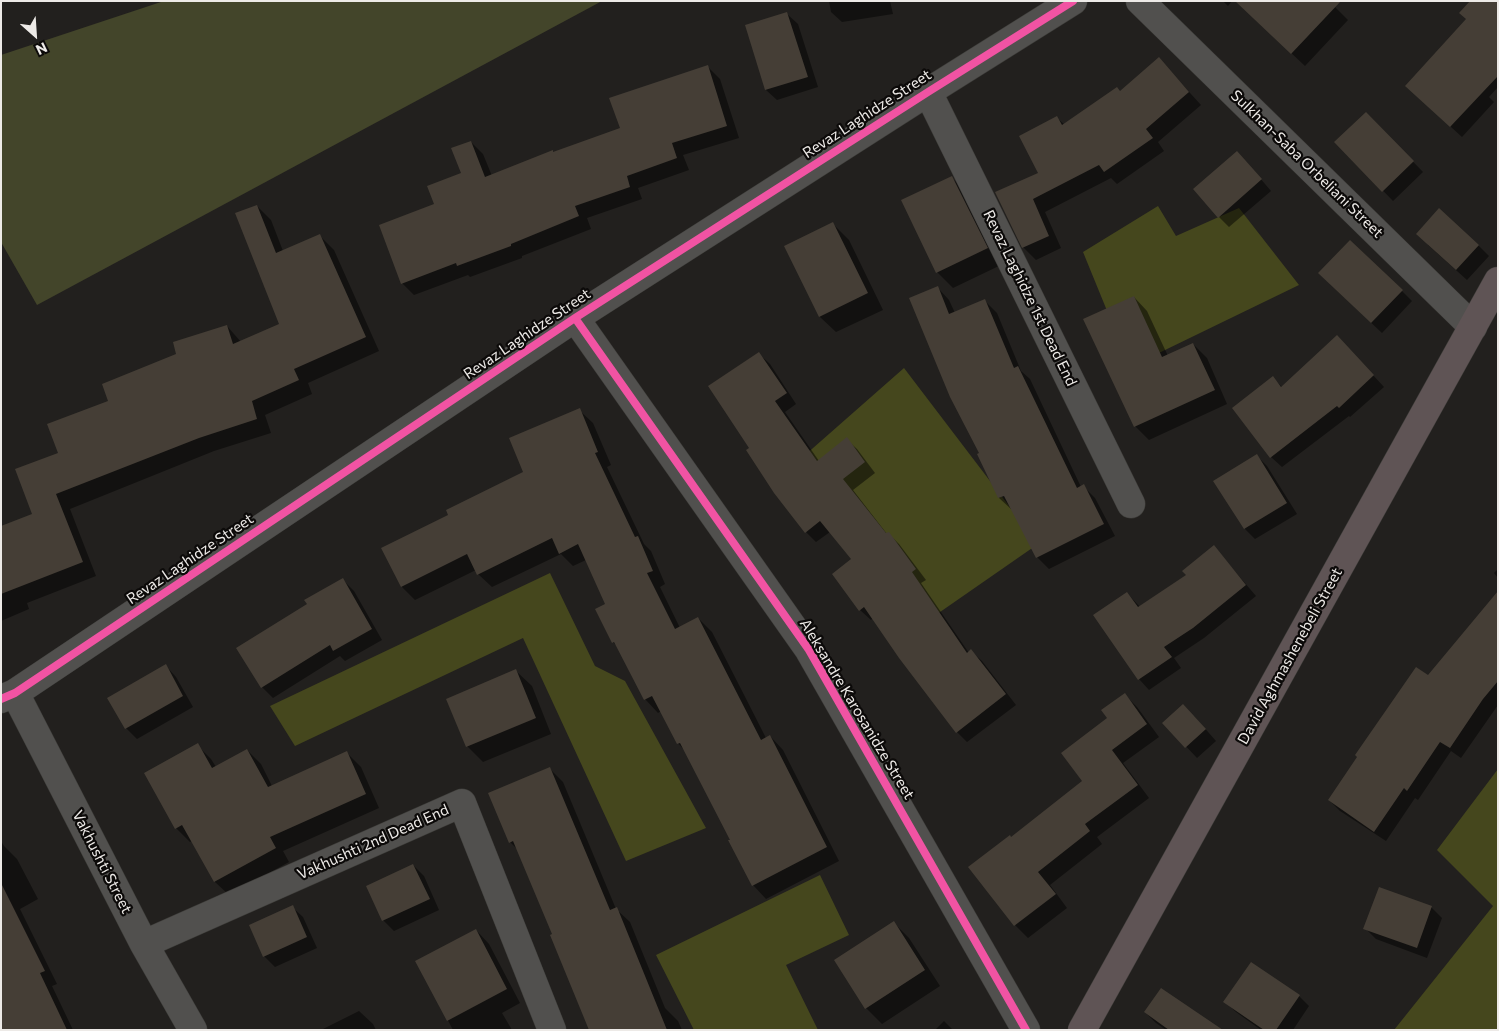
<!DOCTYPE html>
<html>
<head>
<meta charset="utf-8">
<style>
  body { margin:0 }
  #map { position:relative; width:1499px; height:1031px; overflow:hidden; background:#22201e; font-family:Commissioner,sans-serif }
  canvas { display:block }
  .frame { position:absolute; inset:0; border:2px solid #edeae7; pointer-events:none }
  .north { position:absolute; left:10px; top:10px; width:50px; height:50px; -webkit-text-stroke:4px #0c0a09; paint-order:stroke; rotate:154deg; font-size:14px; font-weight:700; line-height:20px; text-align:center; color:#edeae7 }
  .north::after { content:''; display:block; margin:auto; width:18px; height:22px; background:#edeae7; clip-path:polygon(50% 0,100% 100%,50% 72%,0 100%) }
</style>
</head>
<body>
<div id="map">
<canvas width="1499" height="1031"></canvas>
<div class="frame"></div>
<div class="north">N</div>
</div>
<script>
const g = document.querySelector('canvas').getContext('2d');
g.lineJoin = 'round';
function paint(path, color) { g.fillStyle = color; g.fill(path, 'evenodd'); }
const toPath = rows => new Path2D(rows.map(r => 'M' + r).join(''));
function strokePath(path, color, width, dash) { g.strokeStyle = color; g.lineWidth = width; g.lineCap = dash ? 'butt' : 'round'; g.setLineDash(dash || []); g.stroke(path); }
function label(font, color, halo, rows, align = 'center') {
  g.font = font + ' Commissioner,sans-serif'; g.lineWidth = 4.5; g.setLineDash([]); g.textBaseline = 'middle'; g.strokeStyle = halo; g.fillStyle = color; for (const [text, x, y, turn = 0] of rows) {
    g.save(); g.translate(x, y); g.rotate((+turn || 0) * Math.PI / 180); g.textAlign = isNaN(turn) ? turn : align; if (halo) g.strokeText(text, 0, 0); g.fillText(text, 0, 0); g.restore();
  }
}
paint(toPath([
  [164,1,602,1,37,305,1,242,1,55]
]), '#43452a');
paint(toPath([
  [1158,206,1176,236,1239,208,1299,285,1130,367,1083,252],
  [904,368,1038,544,930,619,796,463],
  [550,573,595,666,625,681,706,828,626,861,523,638,295,746,270,706],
  [1498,769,1498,1030,1394,1030,1493,906,1437,850],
  [820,875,849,935,786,965,818,1030,694,1030,656,955]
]), '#45471d');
paint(toPath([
  [829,1,890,1,893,14,842,22,831,12],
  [1223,1,1232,1,1228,6],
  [1236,1,1335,7,1348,20,1305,66],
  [1498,1,1498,87,1489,97,1494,102,1462,137,1417,96,1467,20],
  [787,14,798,24,818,87,777,100,766,90],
  [1159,59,1201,105,1158,142,1164,151,1117,184,1111,178,1045,212,1061,248,1036,260,1023,247,997,193,1040,173,1057,118,1065,125,1120,92],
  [708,67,720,79,739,138,683,155,689,170,638,188,642,199,587,218,591,229,522,256,522,258,470,277,468,275,414,295,402,283,436,205,462,174,471,142,483,154,492,176,622,129],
  [1366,113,1423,172,1393,201,1336,142],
  [1248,164,1271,191,1229,227,1219,217],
  [951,177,967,193,1003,264,953,288,937,272],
  [257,206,271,220,283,251,320,236,334,250,379,351,308,383,312,394,265,415,271,433,214,451,70,509,96,576,27,603,29,609,1,621,1,528,34,514,60,453,110,402,178,354,227,326,241,342,280,325],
  [833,224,849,240,883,310,836,332,820,317],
  [1428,245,1478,245,1489,256,1467,280],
  [1330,284,1402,291,1412,301,1382,333],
  [938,288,949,300,955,313,985,301,997,313,1021,371,1030,379,1081,487,1083,486,1095,498,1115,536,1049,569,1037,557,1012,509,1011,509,999,498,980,454],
  [1134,297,1147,311,1168,356,1193,344,1207,358,1227,404,1149,440,1135,426],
  [1347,347,1384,387,1350,417,1349,416,1282,467,1271,457,1273,378,1282,387],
  [759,354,770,364,796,404,785,412,819,461,846,439,857,449,875,473,853,490,887,534,888,533,899,544,926,580,921,583,969,653,971,651,982,661,1016,705,967,742,957,732,873,618,871,620,860,610,853,560,830,532,816,542,806,532,751,448],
  [579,410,593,423,611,465,607,467,644,544,651,551,665,584,660,587,680,628,698,618,712,632,766,738,770,736,783,750,839,861,766,899,753,885,732,840,685,751,678,743,661,711,658,713,645,699,618,647,613,642,606,604,586,560,573,566,561,554,492,587,478,574,476,570,415,600,402,587,383,549,450,515,525,473],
  [1257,456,1267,466,1297,514,1255,539,1245,529],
  [1214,547,1256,596,1204,638,1174,658,1181,668,1149,690,1139,679,1127,593,1140,607,1188,576],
  [1498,569,1498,578,1494,573],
  [343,580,354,591,382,640,345,661,340,656,273,698,262,687,238,649,308,604],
  [1498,593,1498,705,1461,758,1451,751,1418,800,1415,798,1386,841,1340,811,1329,800],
  [166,666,176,677,193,707,137,739,126,728],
  [516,671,532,686,551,734,483,762,467,746],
  [1125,695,1137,707,1159,737,1123,763,1149,798,1097,837,1102,844,1050,885,1067,908,1028,938,1015,925,970,867,1011,838,1084,781,1109,719],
  [1194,716,1216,741,1197,758,1164,723],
  [197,745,211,759,216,767,247,750,261,764,272,786,347,753,361,767,379,808,283,851,289,862,229,895,215,882,192,841,190,842,176,828],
  [550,769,563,782,616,909,630,922,665,1008,678,1021,682,1030,590,1030,554,935,518,850,510,842],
  [1,841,4,846,17,859,38,899,20,909,57,984,52,986,73,1030,1,1030],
  [413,865,424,876,439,910,394,931,383,920],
  [292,907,303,917,317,948,275,967,264,956],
  [1431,907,1442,918,1427,958,1376,939,1365,928],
  [893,922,909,938,940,986,882,1024,866,1008],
  [476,930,489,944,520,1003,502,1013,512,1030,453,1030,417,961],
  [1299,996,1309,1006,1293,1030,1261,1030,1236,1012,1225,1002],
  [359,1011,373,1024,376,1030,321,1030],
  [1145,1012,1217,1030,1166,1030,1156,1023],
  [944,1021,953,1030,935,1030]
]), '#0007');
paint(toPath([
  [1235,1,1341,1,1291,54],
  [1470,1,1498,1,1498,76,1450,127,1405,86,1466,19,1459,13],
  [787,12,808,77,765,90,745,25],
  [1159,57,1189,92,1146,129,1153,138,1104,172,1099,165,1033,199,1049,236,1022,248,995,192,1038,173,1019,136,1057,116,1062,125,1117,87,1120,91],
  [708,65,727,126,672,143,677,158,627,176,630,187,575,206,579,216,511,244,511,246,457,266,456,263,401,284,379,225,434,204,427,186,461,173,451,148,471,141,485,177,553,150,553,152,620,128,609,98],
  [1366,112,1414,161,1382,192,1334,142],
  [1237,151,1262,179,1218,218,1193,189],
  [952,176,988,248,936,273,901,200],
  [257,205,276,253,320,234,366,337,294,369,299,380,252,401,257,419,199,438,56,494,83,562,1,594,1,526,32,514,15,469,58,453,47,424,108,401,102,384,176,354,173,342,227,325,233,344,279,324,235,213],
  [1439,208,1479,245,1456,270,1416,234],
  [833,222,868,293,819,317,784,246],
  [1350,240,1403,290,1371,323,1318,273],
  [938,286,949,314,985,299,1014,368,1018,366,1077,488,1084,484,1104,524,1036,558,1004,496,998,498,977,454,979,453,950,397,909,298],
  [1134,296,1162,357,1193,343,1215,390,1134,427,1083,319],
  [1337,335,1374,375,1339,408,1337,406,1270,458,1232,408,1273,376,1281,387],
  [759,352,787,393,775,401,817,461,847,437,865,462,843,479,886,533,889,532,916,569,912,572,967,653,971,649,1006,694,956,733,899,658,864,607,859,611,832,574,851,559,820,521,805,533,774,493,746,450,749,448,708,386],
  [580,408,598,452,595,453,635,537,638,536,653,571,647,573,675,629,698,617,761,740,770,735,827,847,752,886,728,840,730,840,680,743,677,744,652,696,644,700,614,642,612,643,595,609,605,604,578,544,559,554,552,538,477,575,467,554,401,587,381,548,448,515,446,510,523,472,509,438],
  [1257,454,1287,503,1244,529,1213,481],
  [1214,545,1246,585,1193,628,1164,647,1172,657,1138,680,1093,615,1127,592,1138,607,1186,575,1182,571],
  [343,578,372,629,333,651,330,645,261,688,236,648,307,604,304,600],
  [1498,591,1498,681,1483,699,1450,748,1440,742,1407,791,1404,788,1374,832,1328,800,1357,757,1355,755,1416,667,1428,675],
  [166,664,183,696,125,729,107,698],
  [516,669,536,718,466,747,446,699],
  [1125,693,1147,724,1112,750,1138,785,1085,824,1090,831,1038,872,1056,894,1014,926,968,867,1010,835,1011,837,1082,781,1061,753,1107,718,1101,710],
  [1183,704,1206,729,1185,748,1162,723],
  [198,743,212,768,247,749,268,787,347,751,366,794,270,837,276,848,214,882,182,825,175,829,144,773],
  [550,767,610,910,617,907,667,1030,589,1030,550,935,552,934,513,841,509,843,488,793],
  [413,864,430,899,382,921,366,886],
  [1,883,45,971,40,973,67,1030,1,1030],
  [1379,887,1432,906,1417,948,1363,929],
  [293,905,307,937,263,957,249,925],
  [894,921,925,970,865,1009,834,960],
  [476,929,507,989,447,1021,415,961],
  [1251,962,1300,995,1276,1030,1264,1030,1223,1002],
  [1161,988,1223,1030,1169,1030,1144,1012]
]), '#453e36');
const minor = toPath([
  [1140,1,1473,327],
  [928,92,1131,504],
  [575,318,809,650,1026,1030],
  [15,693,144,944,193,1030],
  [1,699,15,693,575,318,928,92,1073,1],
  [144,944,462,803,552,1030]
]);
const primary = toPath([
  [1082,1030,1498,281]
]);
strokePath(minor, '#3c3b38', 29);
strokePath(primary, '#3c3b38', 29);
strokePath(minor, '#51504e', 28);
strokePath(primary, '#5f5455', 28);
strokePath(toPath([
  [575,318,809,650,1026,1030],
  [1,699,15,693,575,318,928,92,1073,1]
]), '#f153a3', 8);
label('15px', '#edeae7', '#0c0a09', [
  ["Revaz Laghidze Street",867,114,-33],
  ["Sulkhan-Saba Orbeliani Street",1307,164,44],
  ["Revaz Laghidze 1st Dead End",1030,298,64],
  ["Revaz Laghidze Street",527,334,-34],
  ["Revaz Laghidze Street",190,559,-34],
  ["David Aghmashenebeli Street",1290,656,-61],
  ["Aleksandre Karosanidze Street",857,709,59],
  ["Vakhushti 2nd Dead End",373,842,-24],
  ["Vakhushti Street",102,862,63]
]);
</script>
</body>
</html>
